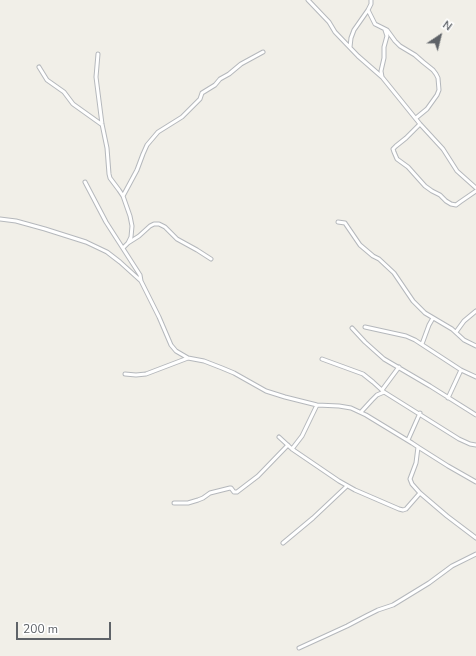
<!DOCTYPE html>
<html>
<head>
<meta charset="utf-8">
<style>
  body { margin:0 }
  #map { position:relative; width:476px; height:656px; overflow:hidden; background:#f1efe8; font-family:"Nunito Sans",sans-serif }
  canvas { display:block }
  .north { position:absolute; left:420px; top:16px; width:40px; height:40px; -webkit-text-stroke:3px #fff; paint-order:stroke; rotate:35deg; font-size:11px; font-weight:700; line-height:16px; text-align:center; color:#5f6368 }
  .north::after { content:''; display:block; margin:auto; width:14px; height:18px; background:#5f6368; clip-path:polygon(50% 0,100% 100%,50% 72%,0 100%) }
  .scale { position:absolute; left:16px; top:622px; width:95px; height:18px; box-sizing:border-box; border:2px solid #5f6368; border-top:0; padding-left:5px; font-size:12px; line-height:14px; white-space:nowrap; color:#5f6368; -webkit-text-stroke:3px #fff; paint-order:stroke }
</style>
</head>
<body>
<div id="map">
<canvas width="476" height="656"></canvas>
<div class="north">N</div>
<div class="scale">200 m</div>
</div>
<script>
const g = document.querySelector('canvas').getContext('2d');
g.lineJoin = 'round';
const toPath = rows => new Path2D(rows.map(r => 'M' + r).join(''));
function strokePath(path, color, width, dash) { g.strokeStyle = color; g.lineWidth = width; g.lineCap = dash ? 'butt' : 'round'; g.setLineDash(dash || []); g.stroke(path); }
const street = toPath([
  [308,0,329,22,335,32,358,56,382,77,420,124,443,149,457,171,476,188],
  [371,0,371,4,368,10,375,24,387,30,395,41,400,46,415,55,423,62,433,70,436,74,438,78,439,90,437,95,427,109,416,118],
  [350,47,351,38,354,30,368,10],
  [98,54,96,77,102,124,107,148,109,174,110,178,119,190,123,196,130,216,132,226,131,237,128,243,123,248],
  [39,67,47,80,64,92,73,104,101,124],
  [382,77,381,71,384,58,384,47,387,36,385,30],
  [420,124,406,138,396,146,393,149,394,152,397,159,408,167,425,186,432,191,440,195,446,201,451,204,456,205,460,202,476,191],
  [85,182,106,222,140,275,141,281,159,317,171,345,176,351,188,358,204,361,222,368,234,373,266,391,285,397,317,405,339,406,351,408,366,415,412,443,418,447,416,463,410,479,412,484,420,493,447,516,476,538],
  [123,196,137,170,143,154,147,145,158,132,182,117,200,99,202,93,215,85,220,79,229,74,241,64,263,52],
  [0,219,16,221,45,229,86,242,107,252,120,262,141,281],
  [338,222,345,223,360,245,373,256,379,259,394,273,413,301,425,313,452,329,464,340,476,346],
  [128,243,139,236,150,226,154,224,159,224,165,227,177,239,197,250,211,259],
  [365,327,406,336,415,340,461,370,476,377],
  [352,328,365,342,384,359,430,386,476,415],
  [456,332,464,321,476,311],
  [422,344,429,325,433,318],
  [322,359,363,374,373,382,384,392,459,439,470,444,476,445],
  [125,374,136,375,146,374,188,358],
  [382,390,399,367],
  [448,398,461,370],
  [361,412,372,400,377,395,384,392],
  [279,437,292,449,339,481,355,490,399,509,403,510,406,509,420,493],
  [408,440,420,413],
  [418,447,448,466,476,482],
  [292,449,302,436,317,405],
  [174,503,188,503,198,500,203,498,210,493,230,488,231,488,234,492,237,492,258,476,288,445],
  [283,543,313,518,347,486],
  [299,648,347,626,366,616,378,610,393,605,429,583,452,566,476,554]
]);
strokePath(street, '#b5b8bc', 5);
strokePath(street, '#fff', 3);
</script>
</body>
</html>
